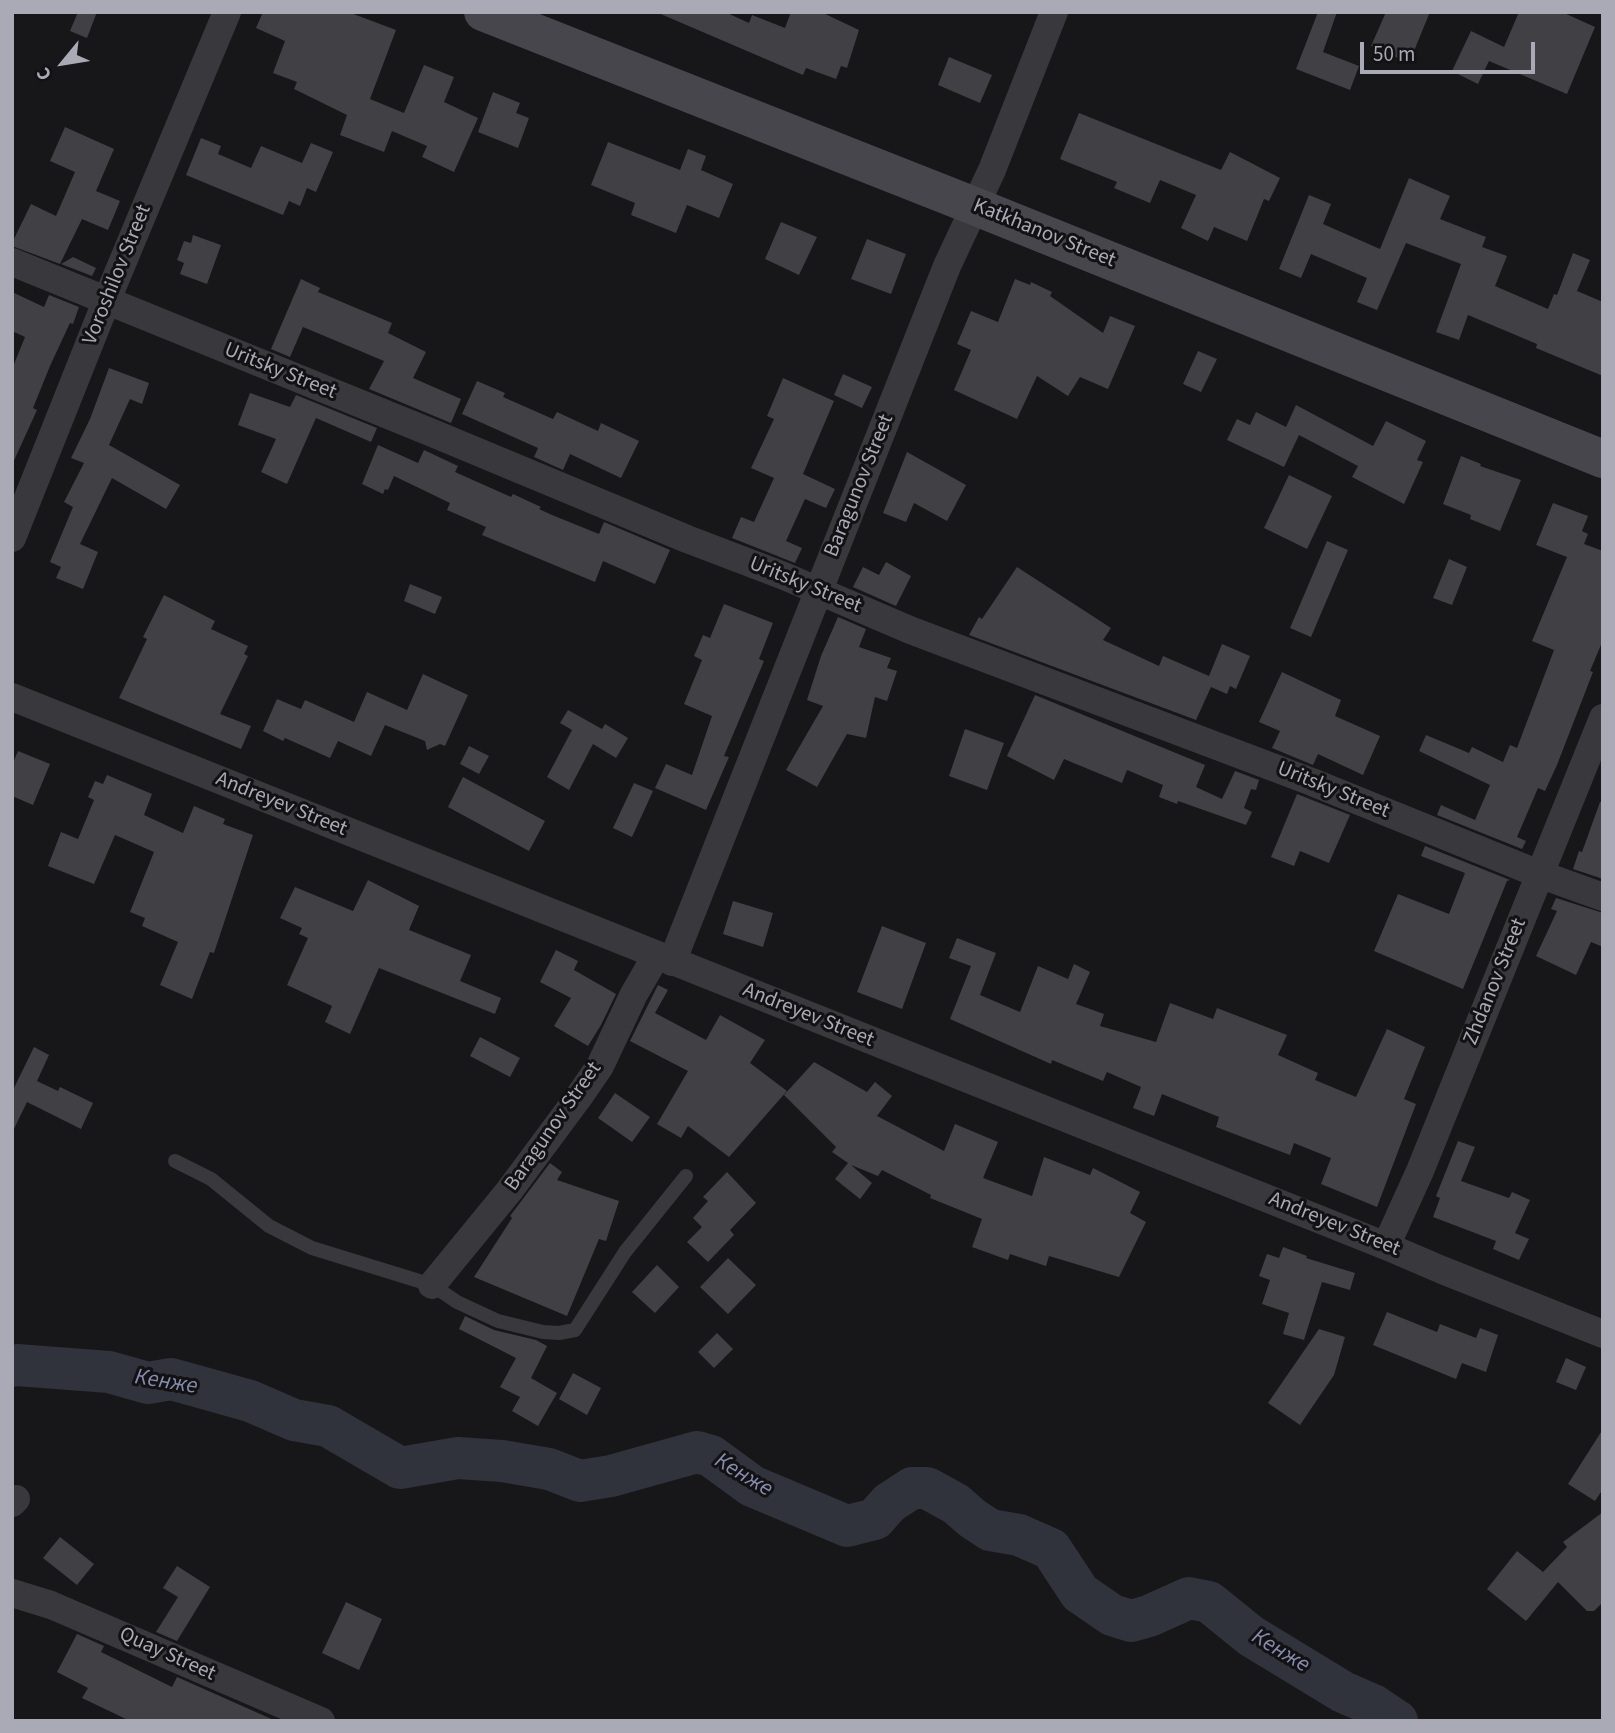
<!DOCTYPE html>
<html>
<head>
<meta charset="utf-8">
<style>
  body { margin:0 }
  #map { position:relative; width:1615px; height:1733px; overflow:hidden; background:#171618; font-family:"Source Sans 3",sans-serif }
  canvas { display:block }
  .frame { position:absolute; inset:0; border:14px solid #aaaab6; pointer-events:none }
  .north { position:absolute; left:28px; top:28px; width:70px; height:70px; -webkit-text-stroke:5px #121113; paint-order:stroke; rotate:240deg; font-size:19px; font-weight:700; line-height:28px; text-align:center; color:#aaaab6 }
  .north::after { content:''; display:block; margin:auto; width:24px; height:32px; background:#aaaab6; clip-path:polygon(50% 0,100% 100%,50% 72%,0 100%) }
  .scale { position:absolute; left:1360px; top:42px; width:175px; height:32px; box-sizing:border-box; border:4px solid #aaaab6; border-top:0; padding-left:9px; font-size:21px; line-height:24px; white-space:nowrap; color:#aaaab6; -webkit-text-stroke:5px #121113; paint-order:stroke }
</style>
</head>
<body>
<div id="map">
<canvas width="1615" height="1733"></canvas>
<div class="frame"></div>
<div class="north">С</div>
<div class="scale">50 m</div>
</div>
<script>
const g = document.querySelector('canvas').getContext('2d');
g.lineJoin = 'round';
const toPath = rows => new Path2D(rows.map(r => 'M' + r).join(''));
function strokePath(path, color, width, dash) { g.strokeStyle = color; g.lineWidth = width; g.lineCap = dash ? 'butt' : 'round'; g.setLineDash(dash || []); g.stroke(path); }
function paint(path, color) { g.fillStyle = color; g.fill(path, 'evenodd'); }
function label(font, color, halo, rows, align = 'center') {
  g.font = font + ' "Source Sans 3",sans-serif'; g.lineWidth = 6; g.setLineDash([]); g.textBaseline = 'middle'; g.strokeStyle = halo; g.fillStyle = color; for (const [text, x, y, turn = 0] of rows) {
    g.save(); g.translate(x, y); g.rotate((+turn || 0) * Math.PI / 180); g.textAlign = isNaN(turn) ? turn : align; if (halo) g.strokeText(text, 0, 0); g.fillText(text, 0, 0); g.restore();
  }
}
strokePath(toPath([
  [12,1366,17,1365,109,1372,148,1383,171,1379,200,1387,250,1401,294,1420,328,1426,400,1468,458,1458,502,1461,549,1469,580,1481,611,1476,697,1452,711,1456,752,1486,847,1526,875,1519,889,1503,912,1488,927,1488,956,1504,972,1518,990,1530,1019,1535,1051,1549,1080,1593,1112,1615,1131,1621,1149,1616,1189,1598,1209,1602,1251,1636,1343,1692,1373,1705,1397,1721]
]), '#30323c', 42);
paint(toPath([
  [78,12,97,12,87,38,70,31],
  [263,12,348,12,396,30,370,99,404,113,424,65,454,77,444,102,478,118,454,172,422,157,427,146,392,131,384,152,340,135,347,115,294,89,297,82,273,73,285,41,256,28],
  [656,12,725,12,749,23,752,15,785,28,791,12,821,12,859,30,847,68,841,66,836,79,806,68,803,75],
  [1318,12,1337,12,1323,52,1359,66,1350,90,1296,69],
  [1386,12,1430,12,1409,63,1371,46],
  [1519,12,1562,12,1595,27,1567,94,1489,61,1478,84,1452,71,1471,31,1504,47],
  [949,57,992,75,980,103,938,85],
  [493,92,520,103,516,113,529,118,518,148,478,132],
  [1079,113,1221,170,1230,152,1280,178,1269,201,1264,199,1247,241,1214,227,1208,241,1181,228,1196,195,1160,180,1150,203,1114,188,1117,182,1060,159],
  [65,127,114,149,96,191,120,201,108,230,82,219,60,264,12,246,12,243,31,204,56,216,75,172,50,161],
  [201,138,221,146,218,154,251,168,261,146,302,163,311,143,333,152,316,192,307,188,300,206,289,201,283,215,186,175],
  [608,142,680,170,688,149,706,156,701,170,733,184,719,218,687,205,676,233,631,215,635,203,591,185],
  [1409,178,1450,196,1440,219,1486,237,1482,247,1507,256,1495,286,1548,309,1554,294,1557,295,1573,253,1590,260,1577,291,1603,302,1603,376,1536,348,1537,344,1468,315,1459,340,1436,332,1461,264,1406,243,1377,310,1357,302,1367,278,1311,254,1301,278,1279,269,1309,195,1331,204,1323,224,1380,249],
  [781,222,817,237,799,275,765,259],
  [193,235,221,245,207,284,180,274,184,263,177,260,184,241,191,243],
  [867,239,906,254,891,294,851,279],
  [73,257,96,268,92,276,61,264],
  [301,279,320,288,318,292,392,323,388,333,426,352,413,378,461,399,451,423,369,389,384,361,303,327,290,357,271,349],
  [1015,279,1030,285,1031,282,1052,292,1050,296,1103,333,1110,316,1135,326,1108,389,1080,377,1068,396,1037,376,1017,419,954,390,971,350,957,344,971,311,998,322],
  [12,292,44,307,49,295,79,307,73,324,70,323,50,366,33,408,37,410,12,465,12,369,25,337,12,331],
  [1198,351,1217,359,1201,392,1183,384],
  [109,368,149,383,142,404,130,399,109,445,180,485,166,509,112,478,80,544,98,552,83,589,56,578,61,567,50,562,73,507,64,502,84,463,71,458,90,419],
  [843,374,872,387,862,408,834,395],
  [783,378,834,401,803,474,835,489,826,508,805,499,786,541,802,548,795,563,732,538,741,517,754,522,774,478,751,468,774,419,767,416],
  [477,381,505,393,503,397,553,419,557,412,598,431,601,423,639,441,621,478,570,454,563,470,534,457,538,448,462,414],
  [250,393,290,407,296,395,377,428,371,442,316,418,287,484,261,472,276,439,238,425],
  [1296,405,1373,446,1386,421,1426,441,1417,460,1423,462,1404,504,1352,477,1358,466,1299,435,1284,467,1227,440,1237,419,1250,425,1256,412,1286,427],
  [378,445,418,463,424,450,458,466,455,472,511,497,513,494,541,507,539,509,552,515,599,534,604,522,670,550,655,584,603,561,595,582,482,535,486,527,447,510,450,503,394,476,388,490,385,489,383,494,362,484],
  [907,452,966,485,947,521,914,503,906,522,883,513],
  [1461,456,1481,464,1480,466,1521,480,1500,531,1470,519,1471,515,1443,504],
  [1289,475,1332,496,1307,549,1264,528],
  [1553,503,1588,516,1582,531,1588,534,1584,544,1603,551,1603,640,1590,671,1593,672,1557,765,1545,791,1538,788,1517,837,1526,841,1522,849,1437,815,1441,805,1475,820,1490,785,1419,751,1426,735,1469,753,1472,747,1503,762,1510,745,1517,748,1554,650,1532,641,1567,557,1536,545],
  [1327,541,1348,550,1311,637,1290,628],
  [1449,559,1467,567,1452,605,1433,598],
  [886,562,911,576,896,606,853,587,863,567,879,575],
  [1017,567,1111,628,1103,640,1159,666,1163,656,1209,676,1222,644,1250,656,1236,689,1230,686,1227,694,1211,687,1196,720,969,635,979,617,982,619],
  [410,584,442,597,435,614,404,601],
  [164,595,215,621,211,629,248,646,244,654,248,656,220,714,251,726,241,749,119,698,147,639,143,637],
  [724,604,773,623,759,659,764,661,724,756,729,757,706,810,655,788,666,764,692,775,712,716,684,704,702,660,694,656,703,635,710,638],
  [838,617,866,629,859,647,891,658,887,668,897,671,887,701,875,697,866,738,847,734,817,787,786,770,823,706,807,700,821,656],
  [1282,672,1341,700,1335,716,1380,736,1363,775,1318,754,1313,765,1272,748,1280,731,1259,722],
  [423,674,468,695,445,746,440,744,427,750,425,741,385,725,371,756,338,741,330,758,285,738,283,741,263,731,277,699,301,709,305,700,354,722,367,692,407,710],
  [1035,695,1205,765,1196,787,1222,799,1235,771,1259,780,1256,790,1251,789,1244,808,1252,812,1246,825,1178,801,1177,804,1159,797,1163,785,1127,770,1122,783,1064,759,1054,780,1007,756],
  [568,710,602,729,605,724,628,738,616,758,593,744,569,790,547,777,572,730,560,723],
  [965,729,1004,743,987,790,949,776],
  [469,746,489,756,479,774,460,764],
  [18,751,50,764,33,805,12,796,12,765],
  [107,775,152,794,144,815,183,833,194,806,225,819,223,824,253,835,214,953,210,952,192,999,160,985,178,942,142,926,145,918,130,912,154,852,115,835,94,884,48,866,61,832,78,839,94,800,88,797,95,781,103,784],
  [463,777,545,821,529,851,448,807],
  [634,783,653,791,632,837,613,828],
  [1297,794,1350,815,1329,863,1300,851,1294,866,1271,857],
  [1600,802,1603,802,1603,879,1573,869,1579,851,1582,852],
  [1425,846,1510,880,1507,881,1463,989,1374,951,1398,894,1449,914,1465,873,1421,856],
  [368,880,419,906,409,930,471,955,460,981,501,998,495,1014,379,968,350,1034,325,1022,332,1006,287,985,308,938,299,934,302,928,280,918,295,887,353,911],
  [1556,898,1603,913,1603,947,1591,942,1576,975,1536,956,1557,911,1551,909],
  [733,901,773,913,763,947,723,934],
  [882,926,926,943,902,1009,857,992],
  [957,938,996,953,980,995,1020,1012,1038,966,1068,979,1074,964,1090,972,1076,1004,1104,1014,1100,1026,1156,1042,1170,1003,1213,1019,1217,1008,1287,1035,1278,1055,1318,1073,1315,1080,1356,1097,1387,1029,1425,1047,1404,1099,1416,1104,1377,1207,1321,1184,1331,1158,1294,1143,1290,1155,1216,1127,1219,1117,1162,1094,1154,1116,1133,1108,1141,1087,1107,1072,1103,1081,1052,1060,1051,1064,950,1019,971,966,949,958],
  [556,950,578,961,574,970,616,994,601,1025,588,1046,554,1026,571,998,540,982],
  [658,985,668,990,655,1013,706,1040,720,1015,765,1040,750,1063,787,1091,729,1157,688,1126,681,1138,657,1124,688,1071,630,1041],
  [480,1037,520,1058,510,1077,470,1056],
  [34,1047,49,1055,37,1081,58,1091,60,1087,93,1103,81,1129,27,1102,12,1133,12,1092],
  [814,1062,867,1092,875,1082,892,1096,877,1116,944,1151,955,1124,998,1142,983,1178,1032,1196,1044,1157,1090,1175,1093,1168,1140,1192,1130,1213,1146,1222,1119,1277,1049,1256,1046,1266,1010,1254,1008,1260,972,1247,982,1219,930,1198,931,1195,882,1170,878,1176,851,1165,872,1183,860,1199,835,1179,848,1163,832,1152,836,1147,784,1095],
  [615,1093,650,1117,632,1142,598,1118],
  [1458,1141,1475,1147,1461,1181,1509,1198,1512,1192,1530,1200,1515,1233,1529,1239,1519,1260,1493,1249,1496,1241,1433,1217,1440,1198,1436,1196],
  [550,1163,562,1172,557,1180,619,1201,606,1241,599,1239,567,1316,474,1277,512,1218,510,1216],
  [727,1172,756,1203,730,1230,734,1235,708,1262,687,1242,702,1227,693,1218,708,1201,703,1197],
  [1283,1247,1307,1256,1306,1258,1355,1273,1350,1290,1322,1282,1304,1340,1283,1334,1289,1313,1262,1304,1270,1280,1259,1276,1267,1254,1279,1258],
  [728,1258,756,1285,728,1314,700,1287],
  [657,1265,679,1287,655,1313,632,1292],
  [1387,1312,1437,1332,1440,1324,1476,1338,1480,1328,1498,1335,1486,1372,1462,1363,1456,1379,1373,1345],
  [465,1316,494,1330,536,1340,547,1346,531,1378,557,1393,538,1426,512,1411,520,1397,500,1387,516,1358,459,1329],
  [1319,1329,1345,1337,1334,1375,1300,1425,1268,1403],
  [717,1333,733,1349,714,1368,698,1352],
  [1566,1358,1586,1367,1576,1390,1556,1382],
  [573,1373,601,1388,587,1415,559,1399],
  [1603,1429,1603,1489,1595,1501,1568,1484],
  [1603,1512,1603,1602,1594,1611,1587,1611,1558,1582,1526,1621,1487,1589,1517,1551,1543,1572,1567,1547,1563,1542],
  [60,1537,94,1564,77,1585,43,1558],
  [177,1566,210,1587,177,1641,156,1632,178,1597,163,1588],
  [346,1602,382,1619,359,1670,322,1653],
  [77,1634,104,1646,101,1652,172,1687,177,1677,276,1721,130,1721,82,1698,88,1688,57,1672]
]), '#414045');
strokePath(toPath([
  [175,1161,211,1179,269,1226,312,1248,432,1285,457,1302,498,1321,543,1332,559,1333,575,1330,625,1252,686,1176]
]), '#39383c', 14);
strokePath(toPath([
  [12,262,430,432,687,539,784,576,910,630,1312,782,1539,874,1603,897],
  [12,538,106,302,227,12],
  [12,697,1386,1246,1442,1270,1603,1334],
  [672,962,947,266,992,170,1054,12],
  [1386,1246,1420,1171,1603,718],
  [432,1285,509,1191,578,1098,600,1066,634,994,656,956],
  [12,1503,16,1499],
  [12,1593,51,1605,321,1721]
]), '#39383c', 28);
strokePath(toPath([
  [483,12,974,206,1603,459]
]), '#47464c', 38);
label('21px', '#aaaab6', '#121113', [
  ["Katkhanov Street",1044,234,22],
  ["Voroshilov Street",118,275,-68],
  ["Uritsky Street",280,372,22],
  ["Baragunov Street",860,486,-68],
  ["Uritsky Street",805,586,22],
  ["Uritsky Street",1333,791,22],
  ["Andreyev Street",281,805,22],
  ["Zhdanov Street",1496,982,-68],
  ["Andreyev Street",808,1016,22],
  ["Baragunov Street",554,1127,-55],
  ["Andreyev Street",1334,1225,22],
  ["Quay Street",167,1655,24]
]);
label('italic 23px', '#858cad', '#121113', [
  ["Кенже",166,1383,9],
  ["Кенже",743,1476,31],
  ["Кенже",1280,1652,31]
]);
</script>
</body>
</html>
